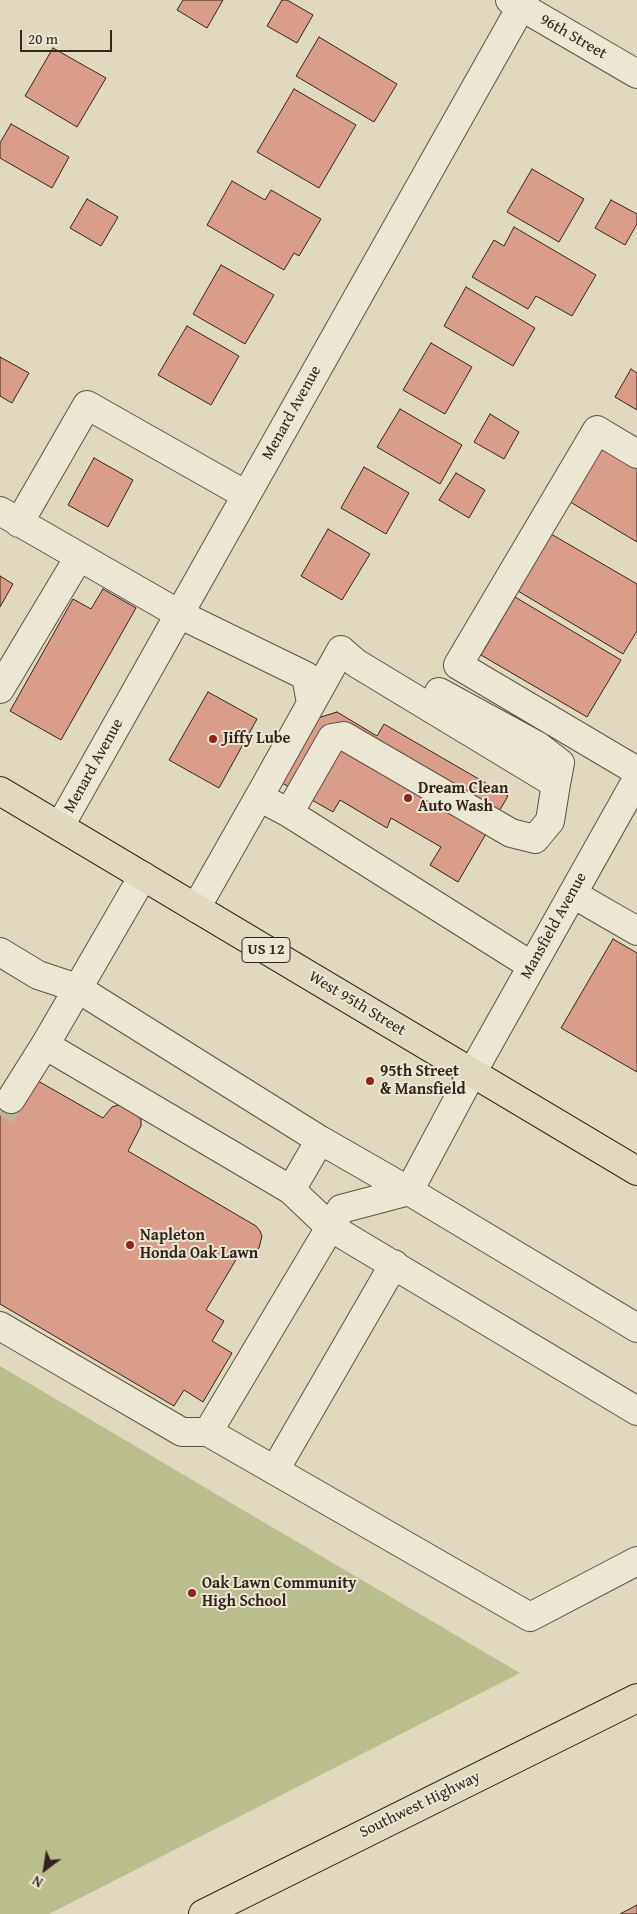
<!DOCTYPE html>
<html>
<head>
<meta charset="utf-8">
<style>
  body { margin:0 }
  #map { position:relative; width:637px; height:1914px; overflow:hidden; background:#e1d9bf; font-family:"Gentium Book Plus",serif }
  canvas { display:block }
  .north { position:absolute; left:20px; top:1844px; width:50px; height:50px; -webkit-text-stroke:4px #ece6d5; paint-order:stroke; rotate:211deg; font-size:14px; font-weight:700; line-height:20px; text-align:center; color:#33251e }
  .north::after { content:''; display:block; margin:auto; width:18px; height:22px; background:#33251e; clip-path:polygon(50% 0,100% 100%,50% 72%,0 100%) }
  .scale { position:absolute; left:20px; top:30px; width:92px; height:22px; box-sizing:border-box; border:2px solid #33251e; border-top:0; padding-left:6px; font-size:15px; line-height:18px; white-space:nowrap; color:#33251e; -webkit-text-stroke:4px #ece6d5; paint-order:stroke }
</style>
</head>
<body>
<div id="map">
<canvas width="637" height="1914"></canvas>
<div class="north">N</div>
<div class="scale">20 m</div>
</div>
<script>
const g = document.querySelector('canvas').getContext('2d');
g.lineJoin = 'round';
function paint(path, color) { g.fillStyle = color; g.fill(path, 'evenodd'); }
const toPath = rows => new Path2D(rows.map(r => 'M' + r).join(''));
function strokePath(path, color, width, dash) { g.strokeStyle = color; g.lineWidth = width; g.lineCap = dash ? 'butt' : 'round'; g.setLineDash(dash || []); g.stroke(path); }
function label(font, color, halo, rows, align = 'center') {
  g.font = font + ' "Gentium Book Plus",serif'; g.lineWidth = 4; g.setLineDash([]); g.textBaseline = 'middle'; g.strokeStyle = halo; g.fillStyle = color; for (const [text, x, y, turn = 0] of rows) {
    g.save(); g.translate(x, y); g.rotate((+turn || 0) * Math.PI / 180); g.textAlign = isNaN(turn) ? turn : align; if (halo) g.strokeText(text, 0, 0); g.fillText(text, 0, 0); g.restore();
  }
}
paint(toPath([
  [0,1366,248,1513,520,1673,49,1914,0,1914]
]), '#babd8c');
const building = toPath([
  [183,0,223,0,207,28,177,10,183,0],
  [282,0,287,0,313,15,297,43,267,26,282,0],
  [319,37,397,84,374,122,296,76,319,37],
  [53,48,106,78,77,127,25,96,53,48],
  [294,89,356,125,319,188,257,152,294,89],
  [11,124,69,157,52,188,0,158,0,143,11,124],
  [532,169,584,199,559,242,507,212,532,169],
  [232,181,265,200,271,190,321,219,299,256,294,253,284,270,207,225,232,181],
  [87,199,118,217,101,246,70,228,87,199],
  [611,200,637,214,637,224,625,245,595,228,611,200],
  [514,227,596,275,572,316,536,296,528,309,472,277,494,240,504,246,514,227],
  [221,265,274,295,245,344,193,314,221,265],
  [466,287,535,328,513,366,444,326,466,287],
  [187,326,239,356,211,405,158,375,187,326],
  [431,343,472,367,445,414,403,390,431,343],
  [0,357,29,373,12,403,0,396,0,357],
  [631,369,637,373,637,410,615,397,631,369],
  [400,409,462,445,440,484,377,447,400,409],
  [490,414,519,432,504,459,474,442,490,414],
  [601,443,637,464,637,542,567,500,601,443],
  [94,458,133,480,108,527,68,505,94,458],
  [364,467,409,493,386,534,341,508,364,467],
  [456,473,485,490,469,518,439,500,456,473],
  [328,529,370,554,342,600,301,576,328,529],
  [551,534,637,584,637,631,623,654,518,591,551,534],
  [0,576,13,584,0,607,0,576],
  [103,589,136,608,61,740,10,711,73,599,91,609,103,589],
  [515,597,621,660,587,717,481,655,515,597],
  [208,692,257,719,219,788,169,760,208,692],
  [337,712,377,736,384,724,508,796,458,882,430,865,441,847,391,818,387,828,340,800,333,812,282,783,318,718,337,712],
  [613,939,637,953,637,1072,561,1028,613,939],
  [38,1081,103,1118,112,1107,118,1105,124,1105,137,1113,141,1120,141,1126,128,1151,256,1226,260,1231,262,1236,259,1248,251,1254,240,1253,206,1310,224,1321,212,1341,232,1353,203,1402,184,1390,174,1406,0,1304,0,1092,23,1105,38,1081],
  [637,1905,637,1914,620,1914,637,1905]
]);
paint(building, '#da9d89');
strokePath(building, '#33251e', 1);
strokePath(toPath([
  [0,1115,11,1099]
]), '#beb59f', 28, [28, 14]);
const minor = toPath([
  [510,0,637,74],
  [637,454,597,430,458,665,637,771],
  [0,511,179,614,306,676,311,703],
  [19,523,87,405,246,495],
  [0,689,79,557],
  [439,692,538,746,560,763,556,784],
  [637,779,472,1073,409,1191,341,1209,208,1432,530,1617,637,1561],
  [259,797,341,650,356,663,556,784,550,821,535,839,511,833,344,736,332,738,289,813],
  [60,826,525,0],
  [573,894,637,931],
  [196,908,259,797,289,813,532,966],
  [0,952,38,975,77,988,320,1140,291,1190],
  [45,1045,291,1190,330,1227,637,1411],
  [11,1099,45,1045,143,876],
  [320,1140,409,1191,637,1328],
  [0,1326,182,1432,208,1432],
  [275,1470,394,1264]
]);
const major = toPath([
  [0,791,637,1171],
  [203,1914,637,1698]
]);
strokePath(minor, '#5e5246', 30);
strokePath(major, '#33251e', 30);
strokePath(minor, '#ece6d5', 28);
strokePath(major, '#e1d9bf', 28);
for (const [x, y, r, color] of [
  [213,739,5,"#8f2418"],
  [408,798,5,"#8f2418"],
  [370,1081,5,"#8f2418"],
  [130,1245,5,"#8f2418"],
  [192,1593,5,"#8f2418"]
]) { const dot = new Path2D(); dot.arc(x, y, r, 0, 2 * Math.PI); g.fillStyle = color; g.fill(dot); strokePath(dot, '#ece6d5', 2); }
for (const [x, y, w] of [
  [266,950,48]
]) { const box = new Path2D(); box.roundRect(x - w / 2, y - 12.5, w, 25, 4); g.fillStyle = '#ece6d5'; g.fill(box); strokePath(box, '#33251e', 1); }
label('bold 15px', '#33251e', null, [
  ["US 12",266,950]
]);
label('16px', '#33251e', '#ece6d5', [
  ["96th Street",573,37,30],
  ["Menard Avenue",292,413,-61],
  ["Menard Avenue",94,766,-61],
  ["Mansfield Avenue",554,926,-61],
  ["West 95th Street",357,1004,31],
  ["Southwest Highway",420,1805,-26]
]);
label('bold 16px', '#33251e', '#ece6d5', [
  ["Jiffy Lube",223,739],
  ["Dream Clean",418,789],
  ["Auto Wash",418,807],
  ["95th Street",380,1072],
  ["& Mansfield",380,1090],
  ["Napleton",140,1236],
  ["Honda Oak Lawn",140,1254],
  ["Oak Lawn Community",202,1584],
  ["High School",202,1602]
], 'left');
</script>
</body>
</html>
